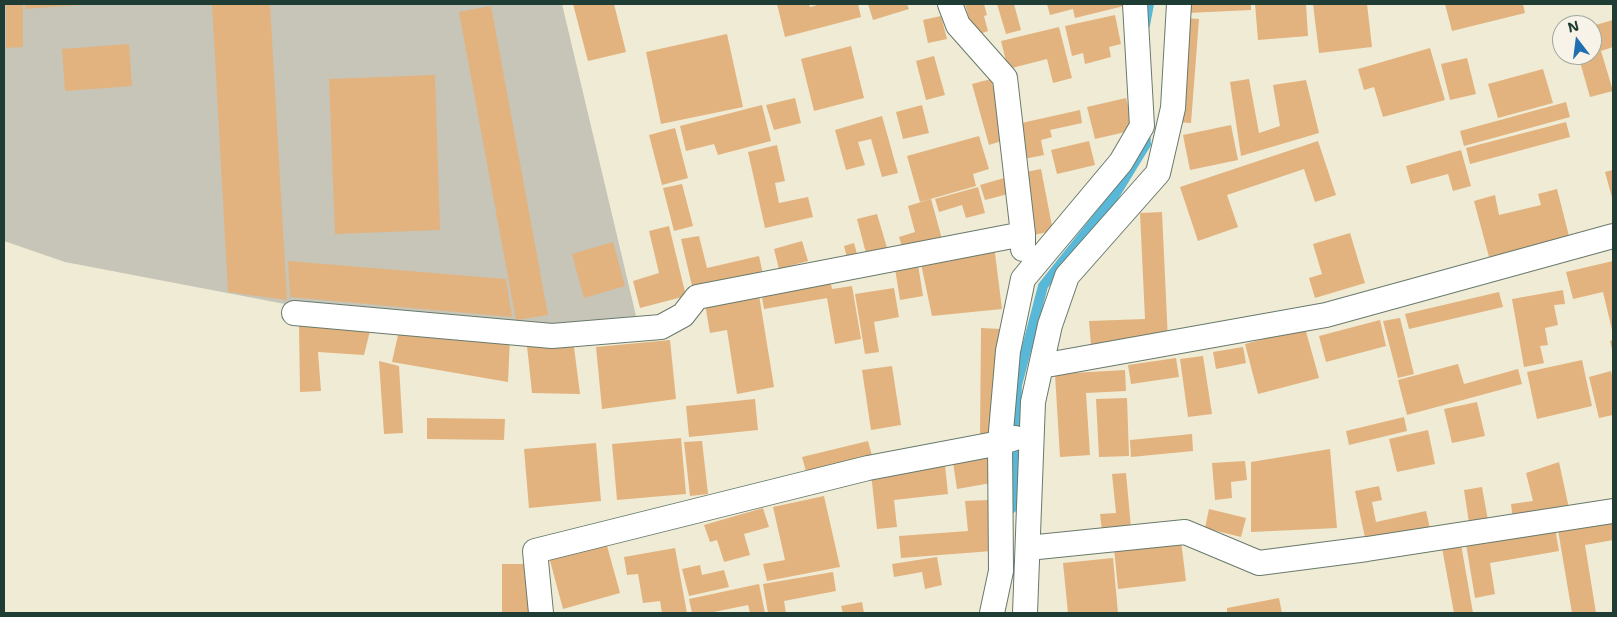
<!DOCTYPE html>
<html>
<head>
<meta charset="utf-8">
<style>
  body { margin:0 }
  #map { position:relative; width:1617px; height:617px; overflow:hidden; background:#f0ebd5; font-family:"Shantell Sans",sans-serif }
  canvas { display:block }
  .frame { position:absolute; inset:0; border:5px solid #1f3d34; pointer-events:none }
  .north { position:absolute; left:1552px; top:15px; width:50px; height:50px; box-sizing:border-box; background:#f7f3e8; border:1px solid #a1aaa0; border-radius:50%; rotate:345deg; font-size:14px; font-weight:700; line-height:20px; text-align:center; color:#1f3d34 }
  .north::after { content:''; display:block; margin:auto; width:18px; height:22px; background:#1f6fb2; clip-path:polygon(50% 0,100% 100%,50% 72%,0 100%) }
</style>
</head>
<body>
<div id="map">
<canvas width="1617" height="617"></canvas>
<div class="frame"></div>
<div class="north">N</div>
</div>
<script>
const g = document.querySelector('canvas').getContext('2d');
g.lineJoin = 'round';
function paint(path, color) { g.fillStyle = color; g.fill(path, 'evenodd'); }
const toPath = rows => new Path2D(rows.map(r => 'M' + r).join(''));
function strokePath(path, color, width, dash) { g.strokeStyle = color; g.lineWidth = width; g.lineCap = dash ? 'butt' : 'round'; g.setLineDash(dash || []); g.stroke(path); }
paint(toPath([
  [4,4,562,4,637,320,513,327,285,304,65,262,4,241]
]), '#c7c5b8');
strokePath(toPath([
  [1145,25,1149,4],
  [1012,508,1017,385,1043,286,1113,198,1146,144,1145,129]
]), '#59b7d7', 10);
paint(toPath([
  [25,4,77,4,78,5,25,9],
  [212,4,270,4,287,300,228,292],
  [573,4,614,4,626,52,588,61],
  [777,4,809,4,810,7,821,4,858,4,861,17,785,37],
  [868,4,907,4,909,9,873,20],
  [965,4,984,4,987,15,984,16,988,31,974,36],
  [997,4,1014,4,1021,30,1006,34],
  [1047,4,1124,4,1124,6,1075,18,1073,9,1050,15],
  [1187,4,1251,4,1251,10,1188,13],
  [1255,4,1306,4,1308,36,1258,40],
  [1313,4,1367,4,1372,47,1319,53],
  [1445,4,1523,4,1525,13,1452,31],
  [6,5,23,5,23,47,6,48],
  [491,6,548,315,516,320,459,12],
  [1115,15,1121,44,1109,47,1111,57,1085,64,1083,53,1072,56,1065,26],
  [941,16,947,39,928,43,923,20],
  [1184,18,1199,19,1191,123,1175,122],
  [1613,20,1613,47,1601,51,1613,91,1590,97,1578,55,1592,55,1592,26],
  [1059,27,1072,78,1053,83,1047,59,1008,69,1001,41],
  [727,34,743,107,661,124,646,52],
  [129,44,132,86,65,91,62,49],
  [851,46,864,98,814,111,801,59],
  [1430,48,1445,100,1383,117,1374,87,1364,90,1358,69],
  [934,56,945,95,926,100,916,61],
  [1467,58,1476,94,1450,100,1441,64],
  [1543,69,1553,103,1498,118,1488,84],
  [435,75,440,230,335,234,329,79],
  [991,79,1008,139,989,145,972,84],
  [1249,79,1259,133,1280,126,1273,85,1306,80,1319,133,1241,156,1230,82],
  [795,98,801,123,774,130,766,105],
  [1126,98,1134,130,1095,139,1087,107],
  [1566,102,1570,117,1464,146,1460,131],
  [762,105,771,141,718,155,714,144,686,151,680,126],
  [922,105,929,133,903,139,896,112],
  [1080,110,1082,123,1050,130,1052,137,1041,140,1044,155,1024,159,1017,124],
  [882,116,898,173,882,177,871,139,858,142,865,165,846,170,835,130],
  [1566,122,1570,137,1470,164,1466,148],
  [1231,125,1238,160,1190,170,1183,135],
  [675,128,688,178,662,185,649,135],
  [979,136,989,169,973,174,976,186,920,202,907,156],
  [1089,141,1095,165,1057,174,1051,150],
  [1318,141,1336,195,1315,202,1304,169,1227,195,1238,227,1198,241,1180,187],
  [777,145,785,181,775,183,779,203,808,197,813,217,765,228,748,152],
  [1461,150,1471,186,1453,191,1448,174,1411,184,1406,166],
  [1041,169,1053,231,1033,235,1021,173],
  [1613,170,1613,201,1605,172],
  [1004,178,1008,194,985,200,980,185],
  [682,184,693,226,674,231,663,188],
  [978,187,985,213,966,218,962,205,939,212,935,199],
  [1557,189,1569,236,1489,257,1474,201,1495,195,1499,215,1541,205,1538,194],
  [931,199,942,239,903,250,899,237,915,232,908,206],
  [1162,212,1168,341,1091,345,1089,321,1145,319,1140,213],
  [877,214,888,251,867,257,857,219],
  [669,226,686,296,640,308,633,281,659,273,649,231],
  [1350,233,1365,283,1315,298,1309,278,1322,274,1313,244],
  [699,236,707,268,759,256,763,274,693,290,681,239],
  [802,241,808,261,779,269,774,249],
  [613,242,625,286,584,298,572,254],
  [854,243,858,258,848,261,844,246],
  [994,245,1002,309,932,316,920,259],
  [917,258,923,296,900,300,894,262],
  [288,261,506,279,512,317,290,297],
  [1613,261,1613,334,1603,292,1573,299,1566,272],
  [830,279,832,289,852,286,861,339,835,344,827,298,764,309,761,291],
  [894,288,899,317,874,322,879,352,865,354,855,294],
  [1563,290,1565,304,1554,305,1558,325,1545,328,1548,345,1540,346,1544,363,1524,367,1512,299],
  [1499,292,1503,307,1409,329,1405,314],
  [759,295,774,387,737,394,727,330,710,333,705,304],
  [1400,318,1414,374,1398,378,1383,321],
  [1380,320,1386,346,1326,362,1319,336],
  [299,325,370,331,364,355,318,352,321,391,300,392],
  [400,326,510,338,508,382,392,362],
  [981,328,1001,329,1000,437,980,437],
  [1305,328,1319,378,1258,394,1245,344],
  [670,340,676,399,602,409,596,347],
  [1613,340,1613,354,1610,341],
  [527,346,574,347,580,394,532,393],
  [1243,347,1246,363,1216,369,1213,352],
  [1203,356,1212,414,1188,417,1180,359],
  [1176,358,1179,377,1131,384,1128,365],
  [1582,360,1592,406,1537,419,1527,372],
  [379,361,399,366,403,433,384,434],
  [1458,364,1464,384,1518,369,1522,384,1407,415,1398,380],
  [892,366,901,425,871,430,862,370],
  [1125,370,1126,391,1086,393,1090,455,1060,457,1055,374],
  [1611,371,1613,379,1613,415,1599,418,1589,377],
  [1127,398,1129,456,1099,457,1096,399],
  [755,399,758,430,689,437,686,406],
  [1477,402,1485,436,1452,443,1444,409],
  [1404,417,1407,431,1349,445,1346,431],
  [427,418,505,419,504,440,427,439],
  [1428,430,1435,464,1397,472,1389,439],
  [1192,434,1193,451,1131,457,1130,440],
  [681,438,686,494,617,500,612,444],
  [702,441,708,494,690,496,684,442],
  [868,441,873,459,807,475,802,457],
  [596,443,601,501,529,508,524,449],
  [1330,449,1337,528,1251,532,1251,462],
  [987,456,991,483,957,489,953,462],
  [1245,461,1247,480,1231,482,1232,498,1215,500,1212,463],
  [1559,462,1570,513,1513,520,1511,504,1533,501,1526,473],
  [945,465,948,494,894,500,897,527,877,529,871,473],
  [1126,473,1131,528,1102,531,1100,514,1116,513,1112,474],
  [1379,486,1382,500,1372,502,1376,522,1426,511,1431,533,1367,547,1355,491],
  [1482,487,1489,526,1470,529,1464,490],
  [824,496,840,567,767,581,763,564,785,560,773,507],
  [988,500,992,551,901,558,899,536,968,531,965,501],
  [763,508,769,527,744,534,750,555,724,562,717,540,710,542,704,525],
  [1209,509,1246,518,1241,537,1205,528],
  [1613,521,1613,540,1585,545,1596,613,1572,613,1558,530],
  [1555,528,1559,551,1490,563,1495,594,1475,598,1466,544],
  [1181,541,1186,581,1118,589,1114,548],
  [606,542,620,593,563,609,549,557],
  [1461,544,1473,613,1454,613,1442,548],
  [675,548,687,613,662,613,660,601,643,603,638,574,627,575,624,557],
  [937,557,942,585,925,589,922,572,894,577,892,564],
  [1113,558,1118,613,1068,613,1063,563],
  [502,564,531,564,532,613,502,613],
  [700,565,702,575,724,570,729,587,689,596,682,569],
  [833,572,836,591,784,601,786,613,768,613,763,584],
  [759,584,765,613,750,613,748,605,709,613,692,613,689,599],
  [1279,598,1282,613,1227,613,1227,608],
  [862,602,864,613,843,613,841,606]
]), '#e2b37e');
const minor = toPath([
  [950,4,958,25,1005,78,1023,234,1023,249],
  [294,313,552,336,661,327,683,315,697,297,1023,234],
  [1041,366,1326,315,1613,236],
  [1028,548,1185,532,1259,563,1367,549,1613,511],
  [541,613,535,551,868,468,1000,443,1015,438],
  [992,613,1001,571,1000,443,1008,351,1023,279,1121,162,1142,126,1135,4],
  [1025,613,1033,402,1050,325,1067,276,1158,173,1173,108,1179,4]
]);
strokePath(minor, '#687a6c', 26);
strokePath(minor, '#fff', 24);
</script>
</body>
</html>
